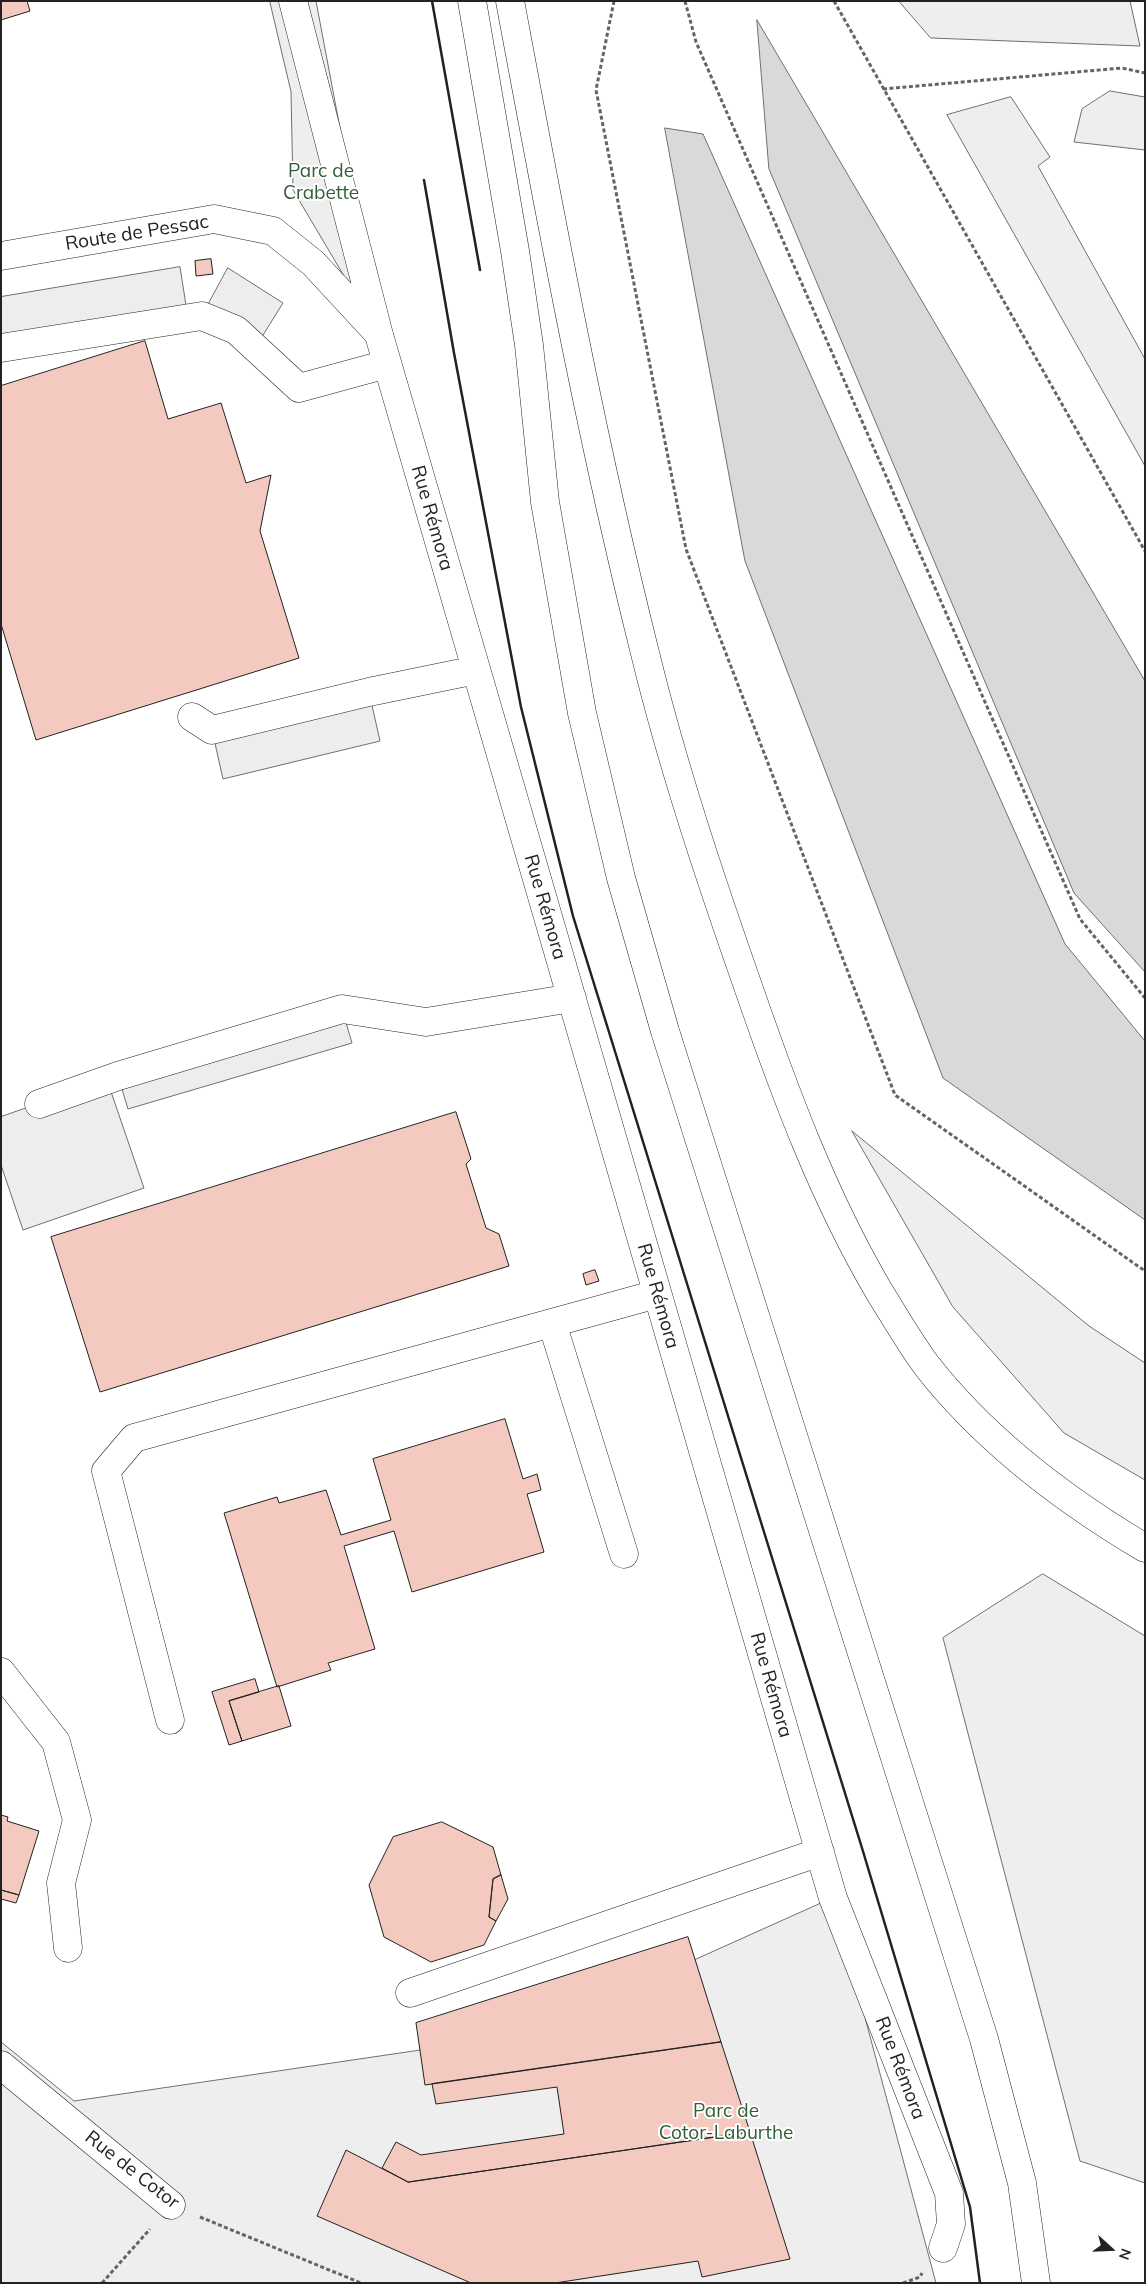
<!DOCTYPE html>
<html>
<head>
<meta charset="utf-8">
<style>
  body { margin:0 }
  #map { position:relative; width:1146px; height:2284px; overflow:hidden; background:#fff; font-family:Mulish,sans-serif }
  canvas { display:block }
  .frame { position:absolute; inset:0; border:2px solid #222; pointer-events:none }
  .north { position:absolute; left:1086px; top:2224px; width:50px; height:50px; -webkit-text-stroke:4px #fff; paint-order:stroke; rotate:110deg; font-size:14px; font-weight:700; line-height:20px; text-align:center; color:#222 }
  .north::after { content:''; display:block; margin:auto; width:18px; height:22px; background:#222; clip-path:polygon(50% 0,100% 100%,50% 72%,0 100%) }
</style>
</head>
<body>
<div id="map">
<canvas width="1146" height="2284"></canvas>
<div class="frame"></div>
<div class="north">N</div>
</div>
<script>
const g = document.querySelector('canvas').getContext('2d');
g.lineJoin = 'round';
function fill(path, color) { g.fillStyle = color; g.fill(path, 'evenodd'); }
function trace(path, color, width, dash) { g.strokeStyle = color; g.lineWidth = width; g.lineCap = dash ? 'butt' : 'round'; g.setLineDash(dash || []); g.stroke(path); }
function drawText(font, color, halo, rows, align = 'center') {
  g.font = font + ' Mulish,sans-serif'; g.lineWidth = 4; g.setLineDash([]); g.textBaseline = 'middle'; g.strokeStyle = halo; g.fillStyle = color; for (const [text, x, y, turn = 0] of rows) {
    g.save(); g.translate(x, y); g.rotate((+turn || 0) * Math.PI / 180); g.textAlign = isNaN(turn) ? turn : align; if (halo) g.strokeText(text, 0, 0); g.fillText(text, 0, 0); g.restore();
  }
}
const green = new Path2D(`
  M270,1H316L379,335L293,190L291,92Z
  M899,1H1130L1140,46L931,38Z
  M1110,91L1145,97V150L1074,142L1082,109Z
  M1011,97L1050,157L1038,166L1145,359V466L947,115Z
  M852,1131L1089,1326L1145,1363V1480L1064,1433L953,1307Z
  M1043,1574L1145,1636V2183L1080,2161L943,1638Z
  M833,1898L936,2283H1V2042L74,2101L529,2034Z`);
const parking = new Path2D(`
  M180,267L188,318L1,348V297Z
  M228,268L283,303L255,348L202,316Z
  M369,692L380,741L223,779L212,730Z
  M342,1009L352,1043L128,1109L118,1076Z
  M107,1080L144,1188L23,1230L1,1165V1117Z`);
const water = new Path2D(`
  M757,20L1145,681V972L1074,893L769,169Z
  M665,128L703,134L1065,944L1145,1041V1220L943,1078L745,561Z`);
const building = new Path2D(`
  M1,1H27L30,11L1,20Z
  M211,259L213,274L196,276L195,261Z
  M145,341L168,419L221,403L246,483L271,475L260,531L299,658L36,740L1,624V386Z
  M456,1112L471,1159L466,1164L486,1228L499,1234L509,1266L100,1392L51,1237Z
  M595,1270L599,1281L586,1285L583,1274Z
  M505,1419L523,1479L537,1474L541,1490L527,1494L544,1552L412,1592L394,1531L344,1546L375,1649L328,1663L331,1670L277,1687L224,1513L277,1497L279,1503L326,1490L341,1535L391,1520L373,1459Z
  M255,1679L259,1692L229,1701L242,1741L229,1745L212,1692Z
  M279,1686L291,1726L242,1741L229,1701Z
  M1,1815L8,1817L7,1821L39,1831L19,1895L1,1890Z
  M442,1822L493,1847L501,1875L493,1879L489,1917L496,1921L484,1945L431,1962L384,1937L369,1885L393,1837Z
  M501,1875L508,1899L496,1921L489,1917L493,1879Z
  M1,1890L19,1895L16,1903L1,1899Z
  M688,1937L721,2042L425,2085L416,2023Z
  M721,2042L750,2132L408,2182L382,2168L396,2142L421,2155L564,2134L557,2087L436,2104L432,2084Z
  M750,2132L790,2259L702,2277L698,2261L555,2283H471L317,2216L346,2150L408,2182Z`);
const path = new Path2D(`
  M614,1L596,90L686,549L895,1095L1145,1271
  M685,1L696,42L1080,919L1145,998
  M834,1L1145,551
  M883,89L1122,68L1145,73
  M200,2217L361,2283
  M102,2283L150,2229
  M903,2283L920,2277L922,2273`);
const minor = new Path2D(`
  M293,1L379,335L833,1898L949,2193L951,2224L943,2248
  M1,256L214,219L273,231L313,263L377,332
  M1,348L202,316L236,330L299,388L387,364
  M192,717L212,730L369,692L476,670
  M39,1104L118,1076L342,1009L426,1022L572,998
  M552,1323L624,1554
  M1,1672L56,1742L77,1820L61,1883L68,1948
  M170,1720L106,1471L134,1438L657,1294
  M410,1993L820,1852
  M1,2065L171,2205`);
const highway = new Path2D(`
  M472,1L515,251L529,345L545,502L582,713L621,878L665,1031L984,2039L1022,2183L1036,2283
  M510,1C551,220 591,438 645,653C673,768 711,881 750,992C786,1096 824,1198 880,1293C895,1317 910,1343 927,1366C985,1440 1064,1500 1145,1548`);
const wall = new Path2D(`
  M432,1L480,270
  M424,180L454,353L521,707L573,916L862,1848L970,2207L980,2283`);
const parkNames = [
  ["Parc de",321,171],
  ["Crabette",321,193],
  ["Parc de",726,2111],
  ["Cotor-Laburthe",726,2133]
];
const streetNames = [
  ["Route de Pessac",137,233,-9],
  ["Rue Rémora",432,518,74],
  ["Rue Rémora",545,907,74],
  ["Rue Rémora",658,1296,74],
  ["Rue Rémora",771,1685,74],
  ["Rue Rémora",900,2068,69],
  ["Rue de Cotor",132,2170,38]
];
fill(green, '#eee');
trace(green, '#6f6f6f', 1);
fill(parking, '#ededed');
trace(parking, '#6f6f6f', 1);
fill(water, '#d9d9d9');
trace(water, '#6f6f6f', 1);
fill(building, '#f3c9c0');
trace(building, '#222', 1);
trace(minor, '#222', 29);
trace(highway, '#222', 29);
trace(path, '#646464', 3, [4, 2.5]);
trace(minor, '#fff', 28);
trace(highway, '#fff', 28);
trace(wall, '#222', 2.5);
drawText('19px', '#2f5e38', '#fff', parkNames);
drawText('19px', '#222', '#fff', streetNames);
</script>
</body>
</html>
